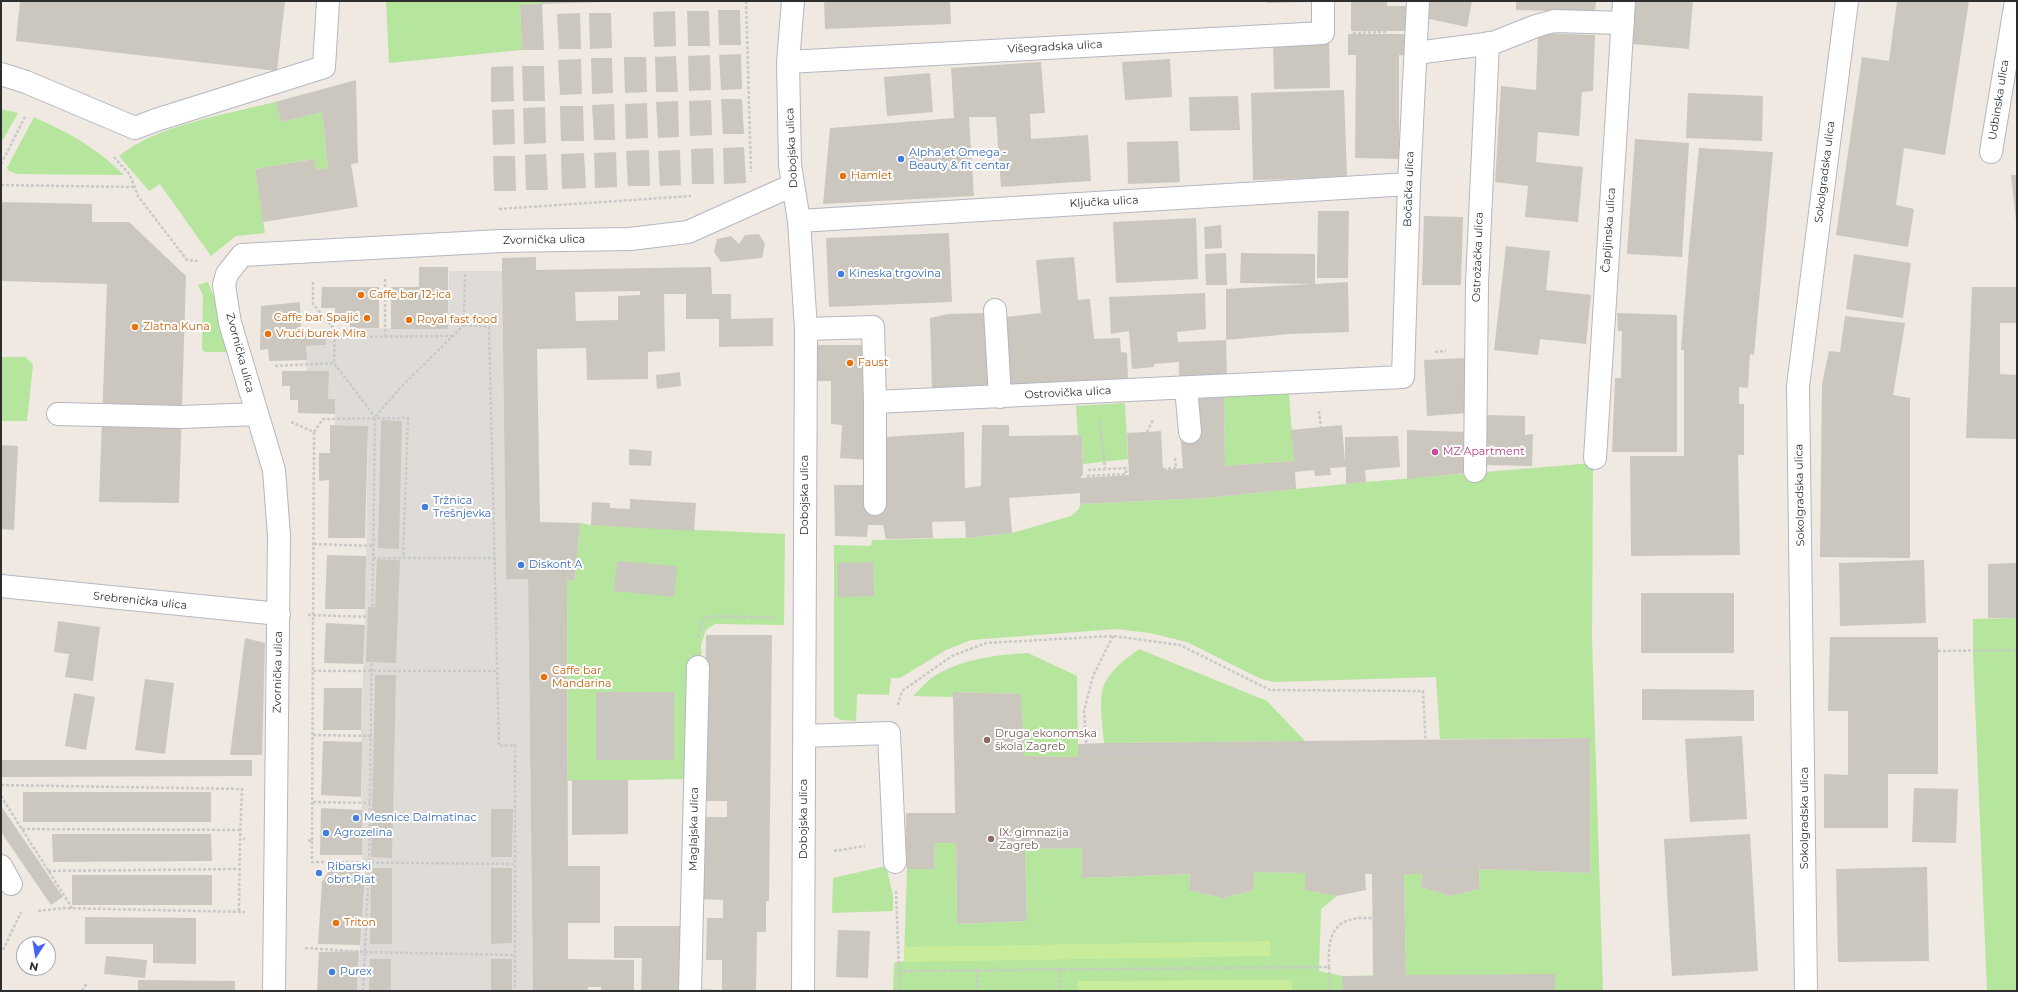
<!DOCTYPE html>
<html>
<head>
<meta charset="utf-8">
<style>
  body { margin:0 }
  #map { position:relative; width:2018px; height:992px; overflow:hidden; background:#efe9e1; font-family:Montserrat,sans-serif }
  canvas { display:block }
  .frame { position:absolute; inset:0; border:2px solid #2e2e2e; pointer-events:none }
  .north { position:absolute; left:16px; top:936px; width:40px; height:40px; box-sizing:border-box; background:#fff; border:1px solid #ababab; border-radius:50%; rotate:192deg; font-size:11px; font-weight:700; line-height:16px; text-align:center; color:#2e2e2e }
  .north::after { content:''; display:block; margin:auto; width:14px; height:18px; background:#4264fb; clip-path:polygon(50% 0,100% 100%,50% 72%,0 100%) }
</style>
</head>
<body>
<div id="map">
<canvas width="2018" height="992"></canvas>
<div class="frame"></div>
<div class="north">N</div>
</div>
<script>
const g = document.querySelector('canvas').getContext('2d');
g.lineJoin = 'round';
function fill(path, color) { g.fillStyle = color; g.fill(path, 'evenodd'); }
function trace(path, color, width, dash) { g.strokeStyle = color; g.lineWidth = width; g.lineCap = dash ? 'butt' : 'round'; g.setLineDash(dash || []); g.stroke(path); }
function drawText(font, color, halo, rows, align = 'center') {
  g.font = font + ' Montserrat,sans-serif'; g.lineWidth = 4; g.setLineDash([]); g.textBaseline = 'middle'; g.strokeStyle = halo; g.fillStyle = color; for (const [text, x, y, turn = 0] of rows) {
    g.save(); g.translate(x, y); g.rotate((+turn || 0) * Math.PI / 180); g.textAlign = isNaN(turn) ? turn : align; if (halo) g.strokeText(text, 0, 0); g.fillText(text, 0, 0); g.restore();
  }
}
const green = new Path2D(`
  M386,1H542V4L520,5L522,50L389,63Z
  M275,102L281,122L322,112L328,168L316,170L313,159L255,169L265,233L236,236L211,256L160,184L149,191L119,156C156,125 228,114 275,102Z
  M1,109L18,113L1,143Z
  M34,117C71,134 94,146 124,175L17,174L9,171L7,168Z
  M208,282L214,297L230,352H205L202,349L203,295L198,285Z
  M1,357H26L33,365L27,421H1Z
  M1289,394L1294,461L1225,466L1224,396Z
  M1125,403L1128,459L1083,464L1082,435H1078L1076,406Z
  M1593,463L1592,639L1603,991H893L894,963L904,961L907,869H934L935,843H956L957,924L1027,921L1025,849L1082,848V878L1190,874L1189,890L1223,898L1254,890V872L1305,873V890L1337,896L1321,909L1319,971L1342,976L1406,975L1404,874H1422L1421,887L1450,896L1480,889L1479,869L1589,873L1590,738L1440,739L1436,677L1275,682L1261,679L1187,642L1150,633L1116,629L971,640L946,650L900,678H891L889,695L857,694L856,721L841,720L834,716V545L871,546L872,540L966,538L1012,533L1071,516L1079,509L1080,504L1205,498L1366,482Z
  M580,523L591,525L785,534L784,625L715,624L706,630L701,645L703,770L688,779L568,781L567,580H575Z
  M2017,618V991H1987L1973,654V619Z
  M1139,649L1267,701L1305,741L1104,743C1103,728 1098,699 1104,685C1111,669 1126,659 1139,649Z
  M1028,653L1077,676L1078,757L1024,756L1020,694L953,692V697L913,696C919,690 926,682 933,677C961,659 995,655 1028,653Z
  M886,866L893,895V911L832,913L833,878Z`);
const pitch = new Path2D(`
  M1270,941L1271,956L904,962V947Z
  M1292,980V991H1078V981Z`);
const plaza = new Path2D(`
  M449,271H502L506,579H528L533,991H357L365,877L362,855L361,730L365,625L368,426L335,425V399H328L329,372L307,371L306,346L326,345L325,332L350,328L448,329Z`);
const building = new Path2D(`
  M20,1H285L277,71L16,41Z
  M542,1H603V2L542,4L544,50H522L520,5L542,4Z
  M824,1H950L951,24L825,29Z
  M1267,1H1312L1313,2L1267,3Z
  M1351,1H1387V6H1407V31H1351Z
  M1429,1H1472L1467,27L1425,18Z
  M1516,1H1596L1595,12L1516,10Z
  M1635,1H1693L1689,49L1632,44Z
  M1897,1H1969L1945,155L1904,148L1896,205L1914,209L1908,247L1836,235L1862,57L1889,61Z
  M718,10H740L741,45H719Z
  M675,11L676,46L654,47L653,12Z
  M687,11H709L710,46H688Z
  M580,13L581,49H559L557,14Z
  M589,13H611L612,48L590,49Z
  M1538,33L1595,35L1593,91L1582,92L1579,136L1538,132L1536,162L1583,167L1578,222L1525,217L1528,186L1495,182L1501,86L1536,90Z
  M1348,34H1406L1407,56L1399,55V159L1355,158L1356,55H1348Z
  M1329,38L1330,88L1274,89L1273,39Z
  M741,54L742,89L721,90L719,55Z
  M710,55L711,90L689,91L688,56Z
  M676,56L678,92H656L655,57Z
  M624,57H646L647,92L625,93Z
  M591,58H612L613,93L592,94Z
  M581,59L582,94L560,95L558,60Z
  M1170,59L1172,97L1125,100L1122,62Z
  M1041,62L1045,113L1030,114L1031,139L1088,135L1091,181L1001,187L996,117H969L974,196L823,204L830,128L954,118L951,68Z
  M513,66L514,101L491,102V67Z
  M522,66H544L545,101H523Z
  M930,73L933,112L887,116L884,77Z
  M356,80L358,163L351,164L358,207L263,222L255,169L314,159L316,170L328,168L322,112L281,122L275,102Z
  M1344,90L1347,177L1253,180L1251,93Z
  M1688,93L1763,96L1762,141L1686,138Z
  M1238,96L1240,130L1190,131L1189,97Z
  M721,99H742L744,134H723Z
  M711,100L712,135L690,136L689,101Z
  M678,101L679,137L658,138L656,102Z
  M647,103L648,138L626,139L625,104Z
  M614,104L615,140H594L592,105Z
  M560,106H583L584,141H561Z
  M545,107L546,143L524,144L523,108Z
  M514,109L515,144L493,145L492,110Z
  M1635,139L1689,143L1682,257L1627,254Z
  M1178,141L1180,182L1128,184L1127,142Z
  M744,147L746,183L724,184L723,148Z
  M713,148L714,184H692L691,149Z
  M1699,148L1773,152L1754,355L1750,354L1748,388L1739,387V404H1744V455H1738L1740,555L1631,556L1630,456H1684V350H1681L1689,248Z
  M649,150L650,186H628L626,151Z
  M680,150L681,185L660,186L658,151Z
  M616,152L617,187L595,188L594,153Z
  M584,153L586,188L562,189L561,154Z
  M546,154L548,190H526L525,155Z
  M493,156H515L516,191H494Z
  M2011,175H2017V220H2016Z
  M1,202L92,204V222H129L186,276L179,503L99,502L107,284L1,281Z
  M1318,211H1349L1348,278H1317Z
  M1424,216L1463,217L1461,285H1422Z
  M1196,218L1198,279L1116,283L1113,222Z
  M1221,225L1222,248L1205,249L1204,227Z
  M949,233L952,302L829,307L826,238Z
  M759,234L765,244L762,258L721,262L714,252L717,239L731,236L739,244L745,235Z
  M1506,246L1550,251L1546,290L1591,295L1586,344L1540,339L1538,355L1494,350Z
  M1226,253L1227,285H1206L1205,254Z
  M1241,253L1315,254V284L1348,282L1349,332L1290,334L1226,340V289L1311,284L1240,283Z
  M1854,254L1911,263L1903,318L1846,309Z
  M536,257V270L711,267L712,294H731V319L773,318V346L719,347V319H686V294H664L665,351L648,352V379L587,380L586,348L537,349L540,522L580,523L575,580H567L568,866H600V923H568V959L634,960V991H601V987H588V991H533L528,579H506L502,271V258ZM640,291V295L618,296V320L576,321L575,292Z
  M1074,257L1078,300L1090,299L1094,339L1120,338L1121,352L1127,353L1128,380L1011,390L1005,317L1041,313L1036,260Z
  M419,267H448V329H391V287H419Z
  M322,287H379V328H350V318H335V308H321Z
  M1972,287H2017V323H2000V374L2017,375V439L1966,438Z
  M1205,293L1206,329L1177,332L1178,342L1226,340L1227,376L1179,377V362L1154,364V367L1132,369L1129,331L1111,334L1109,297Z
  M300,302L301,332H325L326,345L306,346L307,360L269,361L268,349L260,350L261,306Z
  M985,313L988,389L932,391L930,318L948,314Z
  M1617,313L1677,315V452H1612L1615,378H1621L1622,331H1618Z
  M1845,316L1905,323L1893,395L1910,398V558L1820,557L1822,384L1829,351L1840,352Z
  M814,345H868L869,460L840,458L842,425L831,424V381H816Z
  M1465,358L1468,413L1427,416L1424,360Z
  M282,371H329L328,399H335V414L298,413V400H290V386H282Z
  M680,372L681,386L657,389L656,375Z
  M1224,396L1225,466L1294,461L1291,430L1342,425L1345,463V437L1398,436L1400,467L1365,470L1366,482L1346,484V467L1330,468L1331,475L1315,476L1314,470L1295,472L1296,489L1205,498L1080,504V493L1009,498L1012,533L966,538L965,521L932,522L933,538L886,539L883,525H868L867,537L835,536L834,485H870L884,437L964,432L965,488L981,486L982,425H1009V436L1082,435L1083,474L1080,478L1129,475L1127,433L1161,431L1163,470L1183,468L1180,432L1197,399Z
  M1486,415L1525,416V435L1533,434L1532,466L1485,465Z
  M381,420L402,421L399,549L378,548Z
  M330,425L368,426L365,538H328L329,480L319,481V453H330Z
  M1407,430L1467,432L1468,473L1407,479Z
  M1,445L18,446L14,530L1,529Z
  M629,449L652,451L651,466L629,465Z
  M630,499L696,503L694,531L591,525L592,502L610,503V508L630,509Z
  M327,555L366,556L365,609H325Z
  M377,559L400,560L396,663L366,662L368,607H375Z
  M1924,560L1926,623L1840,626L1839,563Z
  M617,561L677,566L674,597L614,591Z
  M873,562L874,596L838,597L837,563Z
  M2017,563V618H1988V564Z
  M1641,593H1734V653H1641Z
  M58,621L100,627L93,681L65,677L69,654L54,652Z
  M326,623L365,625L363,664L324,663Z
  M706,635H772L769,901H766V932H757L756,991H700V989L722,990V960H706L707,918H723V900L700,899L701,817H727V801H704Z
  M1830,637H1938V774H1888V828H1824V774L1848,775V711H1828Z
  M245,638L265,643L262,755H230Z
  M375,675H396L392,858L371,857Z
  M145,679L174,683L165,754L135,750Z
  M324,688H362L361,730H323Z
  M1642,689L1754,690V721L1642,720Z
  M596,692H674V760H596Z
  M953,692L1021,694L1024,756L1078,757V744L1104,743L1590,738V873L1479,869L1480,889L1450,896L1421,887L1422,874H1404L1406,975L1555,974V991H1343L1342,976H1373L1372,874H1365L1366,890L1337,896L1305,890V873L1254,872V890L1223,898L1189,890L1190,874L1082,878V848L1025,849L1027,921L957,924L956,843H935L934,869H907L906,860V813H955Z
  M74,693L95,697L86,750L65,746Z
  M1742,736L1747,819L1690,822L1685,739Z
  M323,741L362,742L361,797L321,795Z
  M1,760H252V776L1,777Z
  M572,780H628V834L572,835Z
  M1914,788L1958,789L1956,843L1912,842Z
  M23,792H211V822H23Z
  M1,806L63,897L51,905L1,832Z
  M321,808L362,810V855H320Z
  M491,809H513L512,857H491Z
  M52,834H211L212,861L53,862Z
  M1750,834L1758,971L1672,976L1664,839Z
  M331,867L355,868L365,877L360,945L318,944L322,882Z
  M1927,867L1929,961L1838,962L1836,869Z
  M371,868H392V944H370Z
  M491,868H512V943L491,944Z
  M72,875H212V905H72Z
  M85,917L196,918V964L153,963V944H85Z
  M614,926H681V991H641L642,958H614Z
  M838,930L870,931L868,978L836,977Z
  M359,951L357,991H317L319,952Z
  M106,956L147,960L145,978L104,974Z
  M370,959H391V991H369Z
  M491,959H512V991H491Z
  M138,980L235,981V991H138Z`);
const path = new Path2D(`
  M746,1L751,172
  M1353,33L1386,32
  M114,157L130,175L138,196L187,260L199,261
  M1,164L26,115
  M1,185L133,187
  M499,209L691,196
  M313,282V304L335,330L334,363
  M464,325L489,327L499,746L515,745V991
  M335,337L452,336
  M385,337V277
  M1435,352L1446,351
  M275,366L334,363L375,417
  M1319,411L1321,427
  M291,422L314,432L312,841L306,840
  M1100,422L1105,469
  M314,432L323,419L408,418L403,558
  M1147,432L1153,420
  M1163,469L1176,468L1175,458
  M1087,476L1126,474V468L1088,470
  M314,544L373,546
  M373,558H494
  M308,615L372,617
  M1113,636L1093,676L1084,711L1087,754L1582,744L1583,863L1388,866L1390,975
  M698,637L704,618L718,616L776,618
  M1938,651L2017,650
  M313,671H497
  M898,705L902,691L952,656L986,643L1113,636L1180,645L1270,690L1423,691L1426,749
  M313,735L371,736
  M1,785L242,789L240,839
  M1,796L72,908
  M313,802L370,803
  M22,829L240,830
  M924,834L930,832L955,830
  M312,841V862L513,864
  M834,851L865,846
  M48,871L239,869
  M896,891L899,971L1329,967L1330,991
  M38,911L62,908L245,912
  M239,911L240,839H245
  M305,948L365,952L514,955
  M3,950L21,912
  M1329,967C1329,959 1328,948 1331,939C1338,913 1367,918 1388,919
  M977,970L978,991
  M1059,970L1060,991
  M82,991L87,983
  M363,991L369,864L375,417L403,385L464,325L465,274
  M899,991V971`);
const minor = new Path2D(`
  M793,1L788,62L790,165L799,221L806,329L803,991
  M1416,53L1493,43L1536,26L1554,21L1623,23
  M788,62L1323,33V1
  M1,74L26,82L135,128L156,120L324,67L328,1
  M1991,152L2016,1
  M799,221L1409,184
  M995,310L1000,397
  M806,329L873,327L875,402L1403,377L1409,184L1418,1
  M1186,388L1190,432
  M875,402V504
  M58,414L182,417L257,414
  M1595,458L1624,1
  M1475,471L1477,284L1488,43
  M1,586L279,614
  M805,736L889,733L895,862
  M1,866L11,884
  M274,991L279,536L274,470L230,323L224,285L227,274L242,255L501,241L630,239L688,232L793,185
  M690,991L698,667
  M1806,991L1798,386L1847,1`);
const markers = [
  [901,159,4,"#3f7fe0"],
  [843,176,4,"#e8710a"],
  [841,274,4,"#3f7fe0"],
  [361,295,4,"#e8710a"],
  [367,318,4,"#e8710a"],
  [409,320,4,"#e8710a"],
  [135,327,4,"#e8710a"],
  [268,334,4,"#e8710a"],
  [850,363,4,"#e8710a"],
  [1435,452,4,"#d1479c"],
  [425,507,4,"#3f7fe0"],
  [521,565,4,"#3f7fe0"],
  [544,677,4,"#e8710a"],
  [987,740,4,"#8d6e63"],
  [356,818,4,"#3f7fe0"],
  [326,833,4,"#3f7fe0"],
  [991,839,4,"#8d6e63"],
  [319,873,4,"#3f7fe0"],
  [336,923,4,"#e8710a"],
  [332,972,4,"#3f7fe0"]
];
const streetNames = [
  ["Višegradska ulica",1055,47,-3],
  ["Udbinska ulica",1999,100,-81],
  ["Dobojska ulica",792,148,-93],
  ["Sokolgradska ulica",1825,172,-83],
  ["Bočačka ulica",1409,189,-88],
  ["Ključka ulica",1104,202,-3],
  ["Čapljinska ulica",1609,230,-86],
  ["Zvornička ulica",544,240,-1],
  ["Ostrožačka ulica",1478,257,-88],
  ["Zvornička ulica",240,353,75],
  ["Ostrovička ulica",1068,393,-3],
  ["Dobojska ulica",805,495,-90],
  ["Sokolgradska ulica",1800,495,-91],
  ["Srebrenička ulica",140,601,6],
  ["Zvornička ulica",278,672,-89],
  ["Sokolgradska ulica",1805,818,-90],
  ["Dobojska ulica",804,819,-90],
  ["Maglajska ulica",694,829,-89]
];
const shopNames = [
  ["Alpha et Omega -",909,153],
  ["Beauty & fit centar",909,166],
  ["Kineska trgovina",849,274],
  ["Tržnica",433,501],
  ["Trešnjevka",433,514],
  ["Diskont A",529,565],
  ["Mesnice Dalmatinac",364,818],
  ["Agrozelina",334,833],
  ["Ribarski",327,867],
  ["obrt Plat",327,880],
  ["Purex",340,972]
];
const foodNames = [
  ["Hamlet",851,176],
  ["Caffe bar 12-ica",369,295],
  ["Caffe bar Spajić",359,318,"right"],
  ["Royal fast food",417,320],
  ["Zlatna Kuna",143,327],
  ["Vrući burek Mira",276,334],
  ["Faust",858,363],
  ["Caffe bar",552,671],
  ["Mandarina",552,684],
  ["Triton",344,923]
];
const hotelNames = [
  ["MZ Apartment",1443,452]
];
const educationNames = [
  ["Druga ekonomska",995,734],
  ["škola Zagreb",995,747],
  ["IX. gimnazija",999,833],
  ["Zagreb",999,846]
];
fill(green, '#b6e59e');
fill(pitch, '#c9ec9a');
fill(plaza, '#dfdcd8');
fill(building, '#cbc7bf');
trace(minor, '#b4b7c1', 24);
trace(path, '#c9c9c9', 2.5, [3, 2]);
trace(minor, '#fff', 22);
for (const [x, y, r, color] of markers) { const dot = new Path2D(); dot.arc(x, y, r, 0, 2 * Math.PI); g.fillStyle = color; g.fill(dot); trace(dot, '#fff', 1.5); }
drawText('11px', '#2e2e2e', '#fff', streetNames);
drawText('11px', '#366cbe', '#fff', shopNames, 'left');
drawText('11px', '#c56008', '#fff', foodNames, 'left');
drawText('11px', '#b23c85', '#fff', hotelNames, 'left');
drawText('11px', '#785e54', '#fff', educationNames, 'left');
</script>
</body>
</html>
